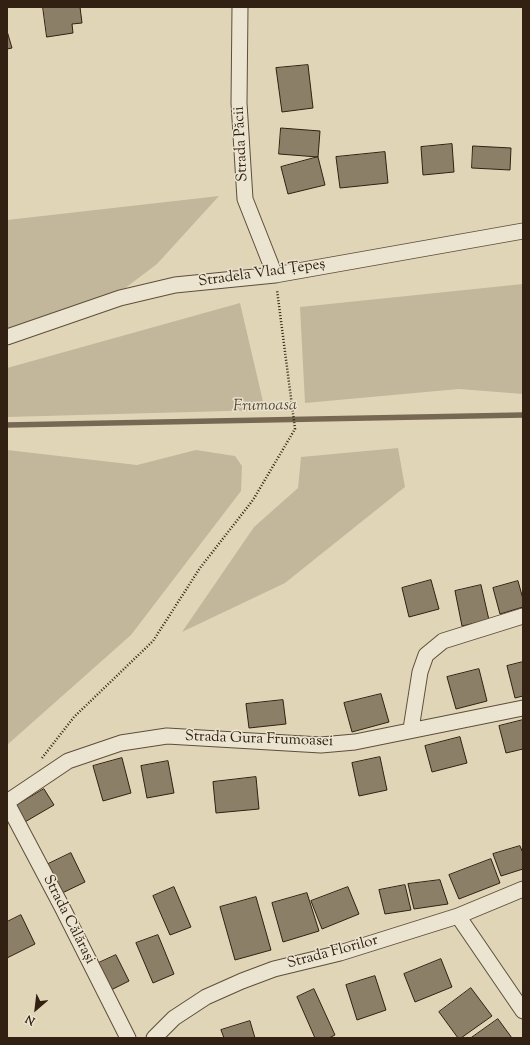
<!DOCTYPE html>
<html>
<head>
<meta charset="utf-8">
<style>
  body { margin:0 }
  #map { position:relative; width:530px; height:1045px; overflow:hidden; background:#e0d6b7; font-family:"Sorts Mill Goudy",serif }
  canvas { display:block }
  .frame { position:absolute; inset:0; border:8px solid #322012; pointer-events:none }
  .north { position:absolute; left:16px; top:989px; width:40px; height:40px; -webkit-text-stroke:3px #ebe4d0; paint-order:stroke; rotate:208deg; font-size:11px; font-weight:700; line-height:16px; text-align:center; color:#322012 }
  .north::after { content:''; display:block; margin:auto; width:14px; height:18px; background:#322012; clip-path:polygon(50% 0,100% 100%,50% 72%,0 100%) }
</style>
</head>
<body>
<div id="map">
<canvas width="530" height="1045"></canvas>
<div class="frame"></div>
<div class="north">N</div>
</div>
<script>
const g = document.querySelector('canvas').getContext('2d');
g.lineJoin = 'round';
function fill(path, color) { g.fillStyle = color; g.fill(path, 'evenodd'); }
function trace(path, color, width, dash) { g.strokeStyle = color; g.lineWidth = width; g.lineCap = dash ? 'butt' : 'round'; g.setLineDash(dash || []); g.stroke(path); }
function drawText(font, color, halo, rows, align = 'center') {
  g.font = font + ' "Sorts Mill Goudy",serif'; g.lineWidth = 3; g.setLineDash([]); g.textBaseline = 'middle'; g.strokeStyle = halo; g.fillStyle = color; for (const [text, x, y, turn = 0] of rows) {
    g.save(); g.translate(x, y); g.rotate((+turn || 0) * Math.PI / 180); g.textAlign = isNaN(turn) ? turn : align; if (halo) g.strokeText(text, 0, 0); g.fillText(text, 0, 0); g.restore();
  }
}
const green = new Path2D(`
  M219,196L157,264L120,292L7,332V220Z
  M523,284V394L459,389L305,403L300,307Z
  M240,303L265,410L7,417V368Z
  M398,448L405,487L285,583L182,632L254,527L298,488L301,457Z
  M7,450L137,465L196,450L235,456L242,466L241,491L131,635L7,745Z`);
const stream = new Path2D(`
  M7,425L523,415`);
const building = new Path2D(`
  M43,7H80L82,23L72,24L73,33L47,37Z
  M7,31L12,48L7,49Z
  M308,65L313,108L282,112L276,68Z
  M281,128L320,131L318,157L279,154Z
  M452,144L454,172L423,175L421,147Z
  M473,146L511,148L510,170L472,168Z
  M385,152L388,183L340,188L336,157Z
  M318,157L325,185L288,194L281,167Z
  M431,580L439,609L409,617L402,588Z
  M518,581L523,599V607L500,614L493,588Z
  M481,585L489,620L462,626L455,591Z
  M523,662V696L515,698L507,666Z
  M479,669L487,701L456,709L447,677Z
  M381,694L389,722L352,732L344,703Z
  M283,700L286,724L249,728L246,704Z
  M523,720V749L506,753L499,726Z
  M460,737L467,763L432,772L425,746Z
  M380,757L387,790L359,796L352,763Z
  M122,758L131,793L103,801L93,766Z
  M168,761L174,793L147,798L141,766Z
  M256,777L259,809L216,813L213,782Z
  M44,789L54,805L18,826L9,810Z
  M520,846L523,853V869L501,876L493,854Z
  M71,853L85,882L56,896L42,867Z
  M491,859L500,883L459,899L449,875Z
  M440,880L448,904L414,909L408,884Z
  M405,885L411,910L385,914L379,890Z
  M174,887L191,927L170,935L153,896Z
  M348,887L359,914L322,929L311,901Z
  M307,893L319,931L283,942L272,903Z
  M256,897L271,950L235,960L220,907Z
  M21,915L35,944L7,958V922Z
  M158,935L174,974L153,983L136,943Z
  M116,955L129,981L105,993L92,966Z
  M441,959L452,987L415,1002L404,974Z
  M375,976L386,1010L357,1020L346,985Z
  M471,988L492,1016L461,1038H458L439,1012Z
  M314,989L335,1035L329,1038H315L297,997Z
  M498,1019L512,1038H471Z
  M250,1021L255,1038H224L221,1030Z`);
const path = new Path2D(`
  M42,758L74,717L153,641L200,568L253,500L295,429L277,290`);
const minor = new Path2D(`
  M240,7L239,103L245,199L275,275
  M7,337L120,298L175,285L275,275L523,231
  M411,729L420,672L426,655L443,641L523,616
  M7,802L68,761L121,743L167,736L321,745L355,742L523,708
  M7,803L62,907L128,1038
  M458,916L523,1011
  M154,1038L174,1018L206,997L242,981L274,969L340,953L458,916L523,889`);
const streetNames = [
  ["Strada Păcii",242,144,-93],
  ["Stradela Vlad Țepeş",262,274,-8],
  ["Strada Gura Frumoasei",259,740,2],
  ["Strada Călărași",68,920,63],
  ["Strada Florilor",333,953,-15]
];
const waterNames = [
  ["Frumoasa",265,407,-1]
];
fill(green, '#c2b79b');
trace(stream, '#776853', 5.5);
fill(building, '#8c7f68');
trace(building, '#322012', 1);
trace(minor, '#5e4e3b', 17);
trace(path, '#322012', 2.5, [1, 2]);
trace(minor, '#ebe4d0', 15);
drawText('15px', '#322012', '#ebe4d0', streetNames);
drawText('italic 16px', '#5a4a38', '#ebe4d0', waterNames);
</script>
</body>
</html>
